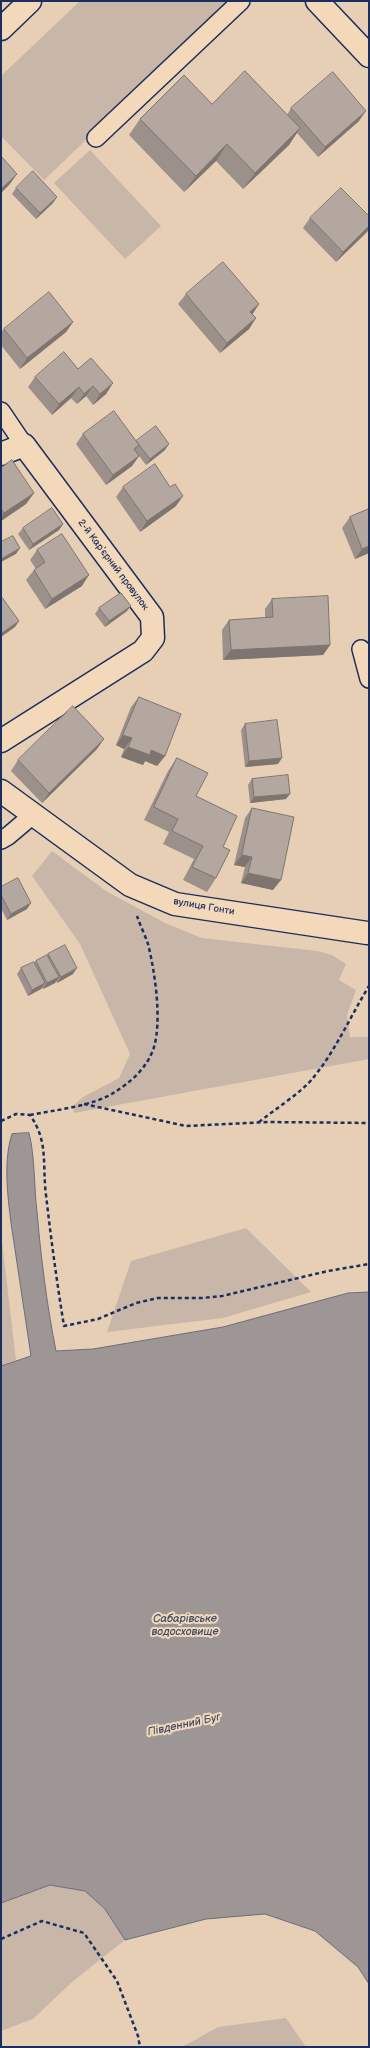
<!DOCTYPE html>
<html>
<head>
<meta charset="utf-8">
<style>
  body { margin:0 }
  #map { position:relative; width:370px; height:2048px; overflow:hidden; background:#e6cfb5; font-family:"Balsamiq Sans",sans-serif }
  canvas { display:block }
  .frame { position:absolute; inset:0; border:2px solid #1b2f5e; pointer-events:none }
</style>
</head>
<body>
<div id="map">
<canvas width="370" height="2048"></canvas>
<div class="frame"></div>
</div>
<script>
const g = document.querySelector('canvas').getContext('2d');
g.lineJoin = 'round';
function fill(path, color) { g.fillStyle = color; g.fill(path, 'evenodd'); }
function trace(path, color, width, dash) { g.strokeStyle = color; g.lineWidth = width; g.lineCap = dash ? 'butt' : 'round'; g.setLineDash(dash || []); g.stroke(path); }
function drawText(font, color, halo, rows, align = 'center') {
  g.font = font + ' "Balsamiq Sans",sans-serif'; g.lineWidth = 4; g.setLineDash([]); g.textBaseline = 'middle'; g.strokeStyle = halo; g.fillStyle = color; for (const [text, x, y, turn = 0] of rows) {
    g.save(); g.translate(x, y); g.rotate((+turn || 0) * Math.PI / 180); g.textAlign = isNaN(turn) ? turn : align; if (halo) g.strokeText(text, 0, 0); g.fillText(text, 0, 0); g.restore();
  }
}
const green = new Path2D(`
  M80,1H232L44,180L1,136V76Z
  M90,150L161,226L125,259L54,183Z
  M52,851L106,891L165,923L202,938L317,951L332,955L346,964L339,980L356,990L347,1015L350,1037H369V1059L74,1113L73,1106L83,1097L119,1078L130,1054L80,944L32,876Z
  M246,1228L311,1292L223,1318L107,1332L131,1261Z
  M1,1233L16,1360L1,1366Z
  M50,1885L85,1891L105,1909L125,1940L72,1982L33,2019L1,2031V1903Z
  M286,2018L306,2047H182L218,2027Z`);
const water = new Path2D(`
  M29,1133C35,1156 34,1187 37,1212C41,1258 47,1306 56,1351L93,1349L223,1327L348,1293L369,1292V1984L358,1967L315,1931L265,1914L206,1919L125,1940L105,1909L85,1891L50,1885L1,1903V1366L31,1356C26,1325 22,1294 17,1263C12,1227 0,1168 12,1134Z`);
const path = new Path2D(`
  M84,1104L186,1126L268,1122L369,1123
  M30,1115C55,1110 94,1106 115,1092C131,1082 148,1067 154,1047C162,1020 155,972 148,944C145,935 140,925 137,916
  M1,1121L16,1114L30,1115C49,1142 42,1165 46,1195C51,1239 57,1283 64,1326L98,1319L136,1303L158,1298H202L222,1296L328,1271L369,1264
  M259,1122C274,1110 302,1092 313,1078C336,1050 350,1017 369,986
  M1,1939L42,1921L84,1933L117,1981L138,2036L140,2047`);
const service = new Path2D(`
  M96,138L241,1
  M1,411L24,445
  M361,649L369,679
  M1,840L8,836L34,814`);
const minor = new Path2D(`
  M317,1L369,56
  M1,454L24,445L152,617L153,638L143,651L1,741
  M1,791L130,885L175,904L367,933`);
const primary = new Path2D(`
  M1,29L30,1`);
const wall = new Path2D(`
  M291,108L359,121L318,157L297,133L289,145L243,189L216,161L184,192L129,135L140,119L287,115Z
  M16,188L57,197L53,203L36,219L12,194Z
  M369,216V228L367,232L336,262L303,228L310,218Z
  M186,294L259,304L252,314L256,318L249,329L220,353L178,304Z
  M73,322L66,332L20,369L1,345V332L4,329Z
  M78,369L113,383L106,394L93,405L86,396L77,404L71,398L52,415L28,387L35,377Z
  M83,434L136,441L165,450L146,465L139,456L132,466L106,485L76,444Z
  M1,468L34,493L26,504L1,521Z
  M123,487L176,506L140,532L116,497Z
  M369,509V553L355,559L342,528L350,517Z
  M63,524L59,530L29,550L18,534L23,528Z
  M37,550L82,586L45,609L26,580L34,570L36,569L30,560Z
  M272,599L330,645L323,655L223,660L222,630L229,620L265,618V609Z
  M99,608L127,611L105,627L95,614Z
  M139,697L165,756L157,766L145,761L143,765L121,757L124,749L116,745L131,707Z
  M245,724L278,764L245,767L241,730Z
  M97,749L42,803L11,771L18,760Z
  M177,758L223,847L216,878L207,892L183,880L194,859L163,844L169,832L144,820L168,771Z
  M252,779L286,799L250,803L248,785Z
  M252,808L273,890L241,883L245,867L234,865L245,818Z
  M1,887L27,909L7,920L1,908Z
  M48,954L73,974L57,983L56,981L55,983L43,989L42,987L41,989L28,996L17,974L21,968L35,962L36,961L47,955Z`);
const shadedWall = new Path2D(`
  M366,111L359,121L318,157L325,147Z
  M300,128L289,145L243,189L255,173Z
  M227,144L216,161L184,192L196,176Z
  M17,174L10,184L1,193V189Z
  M57,197L53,203L36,219L40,213Z
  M369,226V228L367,232L336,262L343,252Z
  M259,304L252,315L250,312Z
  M256,318L249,329L220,353L227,343Z
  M73,322L66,332L20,369L27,358Z
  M113,383L106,394L93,405L100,394Z
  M93,386L86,396L77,404L84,394Z
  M79,387L71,398L52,415L59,404Z
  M169,444L165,450L146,465L150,459Z
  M139,456L132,466L106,485L113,475Z
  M34,493L26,504L1,521V517L4,513Z
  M183,496L176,506L140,532L147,521Z
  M63,524L59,530L29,550L33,544Z
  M369,546V553L355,559L362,549Z
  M20,548L16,554L1,562V559Z
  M89,575L82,586L45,609L52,599Z
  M131,606L127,611L105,627L109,621Z
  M19,621L15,627L1,637V634L2,633Z
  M330,645L323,655L223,660L231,650Z
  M123,735L132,738L124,749L116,745Z
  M104,739L97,749L42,803L49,793Z
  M128,747L151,750L165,756L157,766L145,761L143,765L121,757Z
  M282,758L278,764L245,767L249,761Z
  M290,794L286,799L250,803L254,797Z
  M242,855L252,857L245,867L234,865Z
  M248,873L281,880L273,890L241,883Z
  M31,903L27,909L7,920L11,914Z
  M77,968L73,974L57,983L61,977Z
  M59,977L55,983L43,989L47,983Z
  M45,983L41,989L28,996L32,990Z`);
const building = new Path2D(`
  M245,71L300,128L255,173L227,144L196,176L140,119L184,75L212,104Z
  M333,72L366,111L325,147L291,108Z
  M1,156L17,174L1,189Z
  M33,171L57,197L40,213L16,188Z
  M341,188L369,216V226L343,252L310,218Z
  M223,262L259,304L250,312L256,318L227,343L186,294Z
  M49,292L73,322L27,358L4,329Z
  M64,352L78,369L91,358L113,383L100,394L93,386L84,394L79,387L59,404L35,377Z
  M114,411L139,445L134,449L139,456L113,475L83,434Z
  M156,426L169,444L150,459L136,441Z
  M12,460L34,493L4,513L1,509V468Z
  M155,464L170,487L175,484L183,496L147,521L123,487Z
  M52,508L63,524L33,544L23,528Z
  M369,509V546L362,549L350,517Z
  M62,534L89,575L52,599L34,570L45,562L37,550Z
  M13,536L20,548L1,559V542Z
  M121,593L131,606L109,621L99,608Z
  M1,596L19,621L2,633L1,632Z
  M328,596L330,645L231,650L229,620L273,617L272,599Z
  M139,697L181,714L165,756L151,750L150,755L128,747L132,738L123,735Z
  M73,706L104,739L49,793L18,760Z
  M277,720L282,758L249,761L245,724Z
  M177,758L208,773L196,796L237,816L223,847L230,850L216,878L192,867L203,846L172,831L178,819L154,807Z
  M288,775L290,794L254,797L252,779Z
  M252,808L294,817L281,880L248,873L252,857L242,855Z
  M18,878L31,903L11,914L1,895V887Z
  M65,945L77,968L61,977L48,954Z
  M47,955L59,977L47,983L36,961Z
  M34,962L45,983L32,990L21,968Z`);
const streetNames = [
  ["2-й Карʼєрний провулок",113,565,53],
  ["вулиця Гонти",204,907,10]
];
const waterNames = [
  ["Сабарівське",185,1619],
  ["водосховище",185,1632],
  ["Південний Буг",184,1725,-12]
];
fill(green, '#c8b7a8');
fill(water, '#9e9695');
trace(water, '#6a6d7f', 1);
trace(service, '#1b2f5e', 20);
trace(minor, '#1b2f5e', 25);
trace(primary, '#1b2f5e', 25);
trace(path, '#1b2f5e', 2.5, [4, 3]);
trace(service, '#f3d9ba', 17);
trace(minor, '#f3d9ba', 22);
trace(primary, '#f3d9ba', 22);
fill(wall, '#9b908a');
fill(shadedWall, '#7e7570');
fill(building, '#b4a7a0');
trace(building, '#7e7570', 1);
drawText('10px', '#1b2f5e', '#f3d9ba', streetNames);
drawText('italic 11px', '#3c496c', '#f3d9ba', waterNames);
</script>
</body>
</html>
